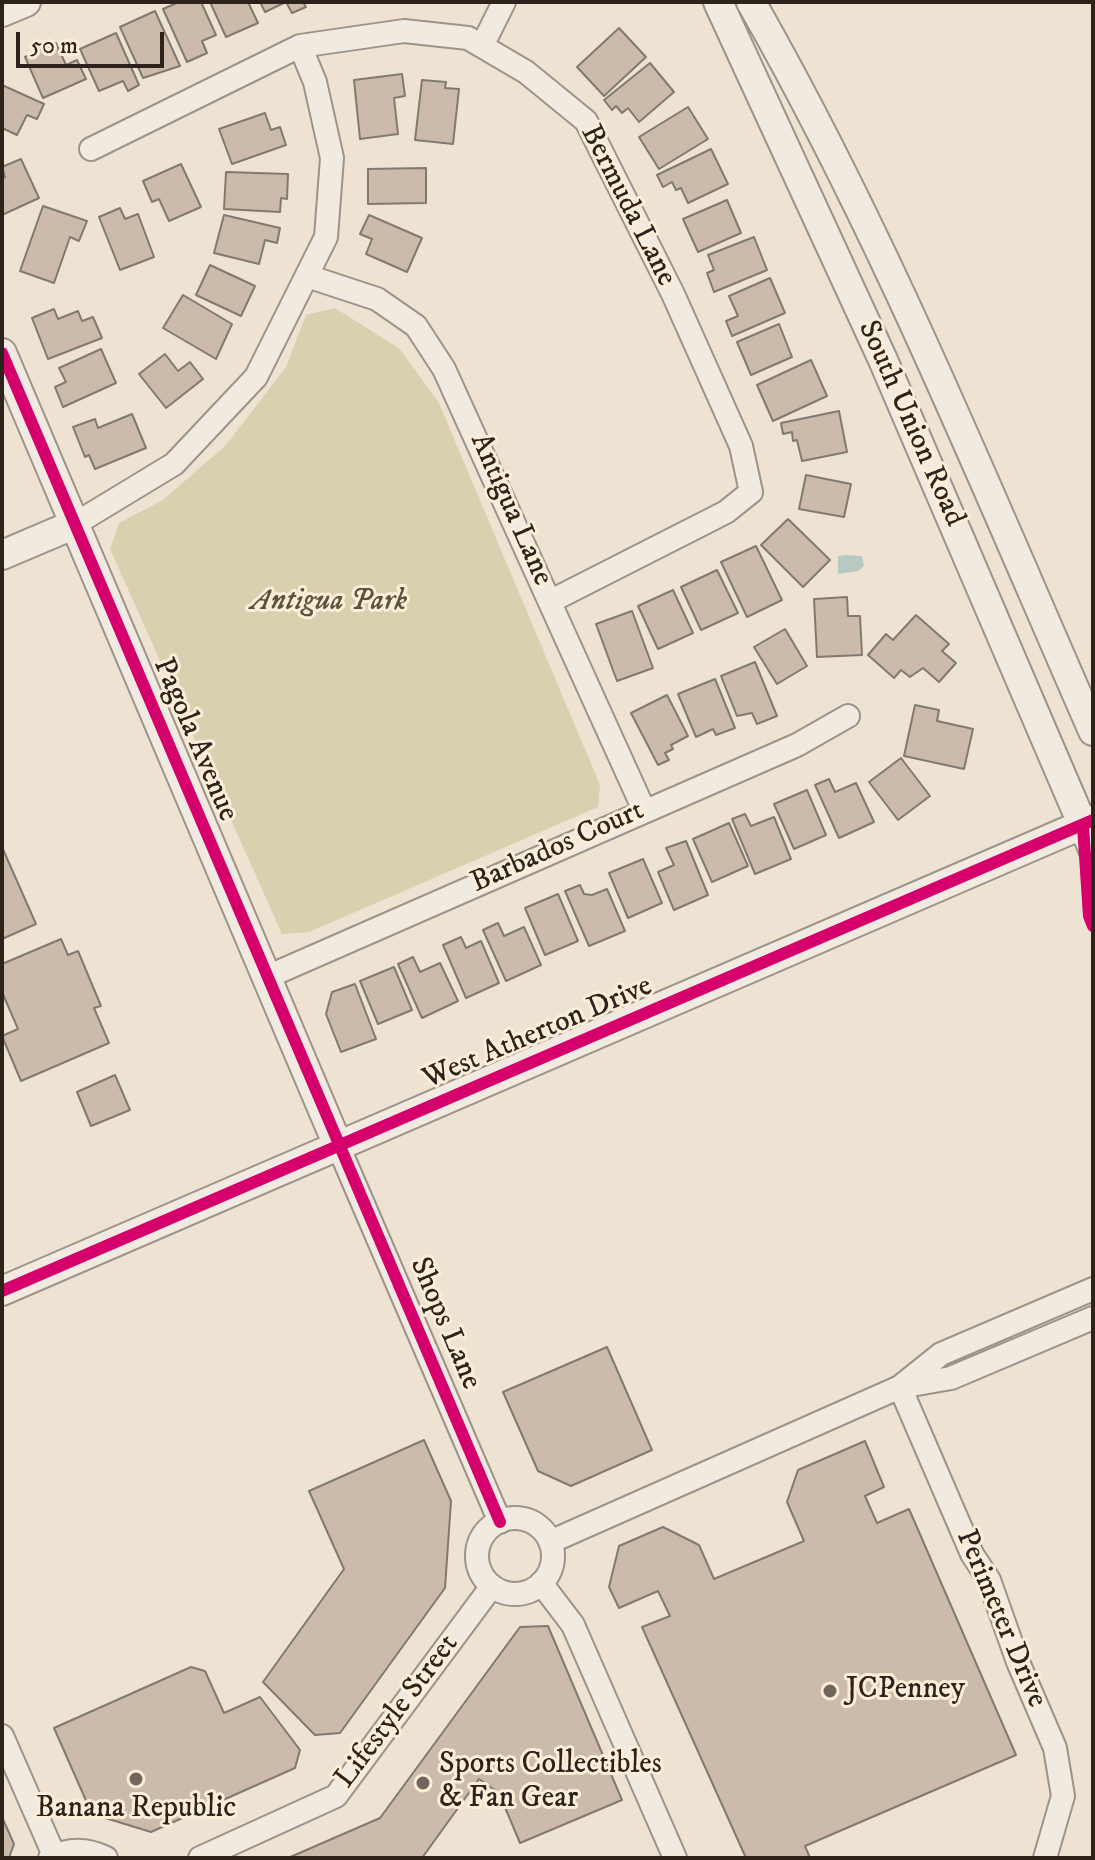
<!DOCTYPE html>
<html>
<head>
<meta charset="utf-8">
<style>
  body { margin:0 }
  #map { position:relative; width:1095px; height:1860px; overflow:hidden; background:#eee2d2; font-family:"IM FELL DW Pica",serif }
  canvas { display:block }
  .frame { position:absolute; inset:0; border:4px solid #2d231b; pointer-events:none }
  .scale { position:absolute; left:16px; top:32px; width:148px; height:36px; box-sizing:border-box; border:4px solid #2d231b; border-top:0; padding-left:10px; font-size:24px; line-height:28px; white-space:nowrap; color:#2d231b; -webkit-text-stroke:6px #fcedd9; paint-order:stroke }
</style>
</head>
<body>
<div id="map">
<canvas width="1095" height="1860"></canvas>
<div class="frame"></div>
<div class="scale">50 m</div>
</div>
<script>
const g = document.querySelector('canvas').getContext('2d');
g.lineJoin = 'round';
function fill(path, color) { g.fillStyle = color; g.fill(path, 'evenodd'); }
function trace(path, color, width, dash) { g.strokeStyle = color; g.lineWidth = width; g.lineCap = dash ? 'butt' : 'round'; g.setLineDash(dash || []); g.stroke(path); }
function drawText(font, color, halo, rows, align = 'center') {
  g.font = font + ' "IM FELL DW Pica",serif'; g.lineWidth = 6; g.setLineDash([]); g.textBaseline = 'middle'; g.strokeStyle = halo; g.fillStyle = color; for (const [text, x, y, turn = 0] of rows) {
    g.save(); g.translate(x, y); g.rotate((+turn || 0) * Math.PI / 180); g.textAlign = isNaN(turn) ? turn : align; if (halo) g.strokeText(text, 0, 0); g.fillText(text, 0, 0); g.restore();
  }
}
const green = new Path2D(`
  M335,308L400,349L439,403L600,785L598,807L309,932L282,934L110,549L119,523L163,500L226,445L286,367L306,315Z`);
const water = new Path2D(`
  M845,555L862,556L864,566L858,571L838,574V556Z`);
const building = new Path2D(`
  M179,2H201L216,35L202,41L207,53L187,62L163,9Z
  M210,2H248L258,23L226,37Z
  M260,2H303L306,7L292,13L286,2L265,12Z
  M155,11L180,66L143,78L120,27Z
  M619,28L646,57L604,96L577,67Z
  M116,33L139,85L128,91L123,81L99,91L80,49Z
  M56,43L66,65L77,60L86,79L43,98L25,57Z
  M650,63L674,92L639,122L628,108L622,113L616,106L612,110L604,100Z
  M402,74L405,96L394,98L398,134L360,139L354,80Z
  M422,80L446,82L445,88L459,89L453,144L415,140Z
  M2,85L44,104L37,119L27,115L17,135L2,128Z
  M688,107L708,139L659,169L639,137Z
  M265,113L271,130L280,127L286,145L232,164L219,129Z
  M711,149L728,184L688,203L681,188L676,190L672,182L663,187L657,175Z
  M21,159L39,198L2,215V179L5,177L2,167Z
  M181,164L201,207L169,221L159,199L152,202L143,181Z
  M426,168V203L368,204V169Z
  M226,172L288,174L287,199L281,198L280,212L224,209Z
  M727,200L741,233L698,252L683,219Z
  M43,206L87,221L79,241L70,237L54,283L20,271Z
  M120,208L125,219L138,214L154,257L120,270L99,217Z
  M224,215L280,228L277,243L265,240L259,264L214,253Z
  M369,215L422,238L407,272L366,254L372,239L360,234Z
  M754,237L767,270L714,292L707,273L714,270L708,255Z
  M210,265L255,286L241,316L196,295Z
  M770,278L785,313L732,336L726,321L738,316L729,296Z
  M183,295L232,324L216,359L163,328Z
  M54,309L58,319L78,311L82,321L93,317L102,338L48,359L32,318Z
  M779,324L792,357L751,375L737,342Z
  M101,349L116,383L63,407L55,387L66,382L59,368Z
  M165,354L178,371L190,362L203,379L166,408L139,374Z
  M811,360L827,396L773,421L757,385Z
  M839,411L847,452L802,461L797,440L793,441L792,432L783,434L781,423Z
  M132,414L146,448L95,469L89,455L85,457L73,427L95,419L98,428Z
  M806,475L851,484L844,517L799,509Z
  M788,519L830,560L803,587L761,545Z
  M756,546L782,600L747,617L721,562Z
  M717,570L738,613L701,630L681,587Z
  M673,590L693,633L658,649L638,606Z
  M847,597L848,616H860L862,655L817,657L814,599Z
  M632,611L653,668L617,681L596,624Z
  M916,615L949,644L942,651L956,663L939,682L923,668L910,677L901,670L894,678L868,655L886,634L893,640Z
  M785,629L807,666L777,684L754,647Z
  M755,662L777,716L757,724L752,713L737,716L721,676Z
  M715,679L735,728L716,735L713,729L696,737L678,694Z
  M667,695L688,736L671,745L673,749L665,753L669,760L658,765L631,713Z
  M915,705L939,710L937,721L973,729L964,769L904,756Z
  M901,758L930,796L898,820L869,782Z
  M829,779L835,792L856,783L874,822L839,838L815,785Z
  M807,790L826,835L794,849L774,804Z
  M745,814L751,826L774,817L791,859L755,874L732,819Z
  M729,823L748,866L712,882L693,839Z
  M686,841L708,895L674,910L658,872L674,865L666,848Z
  M2,847L36,924L2,939Z
  M643,859L662,903L628,918L609,873Z
  M580,885L584,894L592,895L607,889L625,931L589,946L565,891Z
  M558,894L578,941L545,955L525,908Z
  M498,923L504,936L524,927L541,965L506,981L483,930Z
  M461,937L466,948L481,941L499,983L466,998L443,945Z
  M61,939L68,955L78,951L101,1006L94,1008L109,1043L21,1081L2,1036L18,1029L2,992V964Z
  M413,957L420,972L440,963L458,1001L422,1018L398,964Z
  M394,967L412,1010L378,1024L360,981Z
  M355,984L376,1039L341,1052L326,1014L332,992Z
  M115,1075L130,1110L91,1126L77,1092Z
  M607,1347L652,1450L571,1486L538,1471L503,1392Z
  M424,1440L451,1501L445,1588L340,1733L315,1735L263,1682L344,1569L309,1491Z
  M865,1441L884,1487L865,1496L877,1523L909,1509L1016,1755L805,1846L810,1858H746L642,1627L670,1616L658,1591L619,1608L609,1587L619,1546L663,1527L699,1545L714,1579L804,1541L787,1502L798,1470Z
  M548,1626L622,1800L520,1843L499,1793L479,1779L422,1858H288L380,1818L520,1627Z
  M191,1667L205,1671L224,1713L260,1697L300,1750L295,1768L151,1832L102,1817L99,1810L88,1805L54,1728Z
  M2,1817L14,1844L9,1858H2Z`);
const minor = new Path2D(`
  M482,46L504,2
  M91,149L300,46L404,31L468,38L526,72L586,121L673,294L741,446L751,492L726,512L551,601
  M307,276L377,299L416,326L444,369L644,810
  M75,524L174,464L256,377L326,237L332,158L315,82L300,46
  M267,977L797,745L848,716
  M339,1148L500,1522
  M901,1386L941,1354L1093,1289
  M900,1387L972,1554L989,1580L1018,1662L1055,1748L1063,1796L1045,1858
  M477 1556a38 38 0 1 1 76 0a38 38 0 1 1-76 0Z
  M550,1542L900,1387L951,1378L1093,1318
  M541,1583L573,1625L675,1858
  M2,1736L54,1855
  M50,1858C69,1848 88,1849 106,1858
  M200,1858L336,1796L492,1586`);
const tertiary = new Path2D(`
  M718,2L883,360L1093,849
  M751,2C884,235 985,485 1093,731
  M2,12L26,2
  M2,353L339,1148
  M2,555L75,524
  M2,1291L1093,820`);
const cycleway = new Path2D(`
  M2,353L500,1522
  M1083,826L1089,916L1093,926
  M2,1291L1093,820`);
const markers = [
  [830,1691,8,"#71665b"],
  [136,1779,8,"#71665b"],
  [423,1783,8,"#71665b"]
];
const streetNames = [
  ["Bermuda Lane",627,206,63],
  ["South Union Road",910,424,66],
  ["Antigua Lane",510,510,66],
  ["Pagola Avenue",194,740,67],
  ["Barbados Court",558,848,-24],
  ["West Atherton Drive",538,1034,-23],
  ["Shops Lane",444,1324,67],
  ["Perimeter Drive",1000,1619,67],
  ["Lifestyle Street",398,1712,-53]
];
const parkNames = [
  ["Antigua Park",329,603]
];
const poiNames = [
  ["JCPenney",846,1691],
  ["Sports Collectibles",439,1766],
  ["& Fan Gear",439,1800],
  ["Banana Republic",136,1810,"center"]
];
fill(green, '#d8d0ae');
fill(water, '#b7c9c0');
fill(building, '#ccbaaa');
trace(building, '#817a71', 2);
trace(minor, '#9c9389', 26);
trace(tertiary, '#9c9389', 32);
trace(minor, '#f1eae1', 22);
trace(tertiary, '#f1eae1', 28);
trace(cycleway, '#d6006c', 12);
for (const [x, y, r, color] of markers) { const dot = new Path2D(); dot.arc(x, y, r, 0, 2 * Math.PI); g.fillStyle = color; g.fill(dot); trace(dot, '#fcedd9', 3); }
drawText('30px', '#2d231b', '#fcedd9', streetNames);
drawText('italic 30px', '#5b533e', '#fcedd9', parkNames);
drawText('30px', '#2d231b', '#fcedd9', poiNames, 'left');
</script>
</body>
</html>
